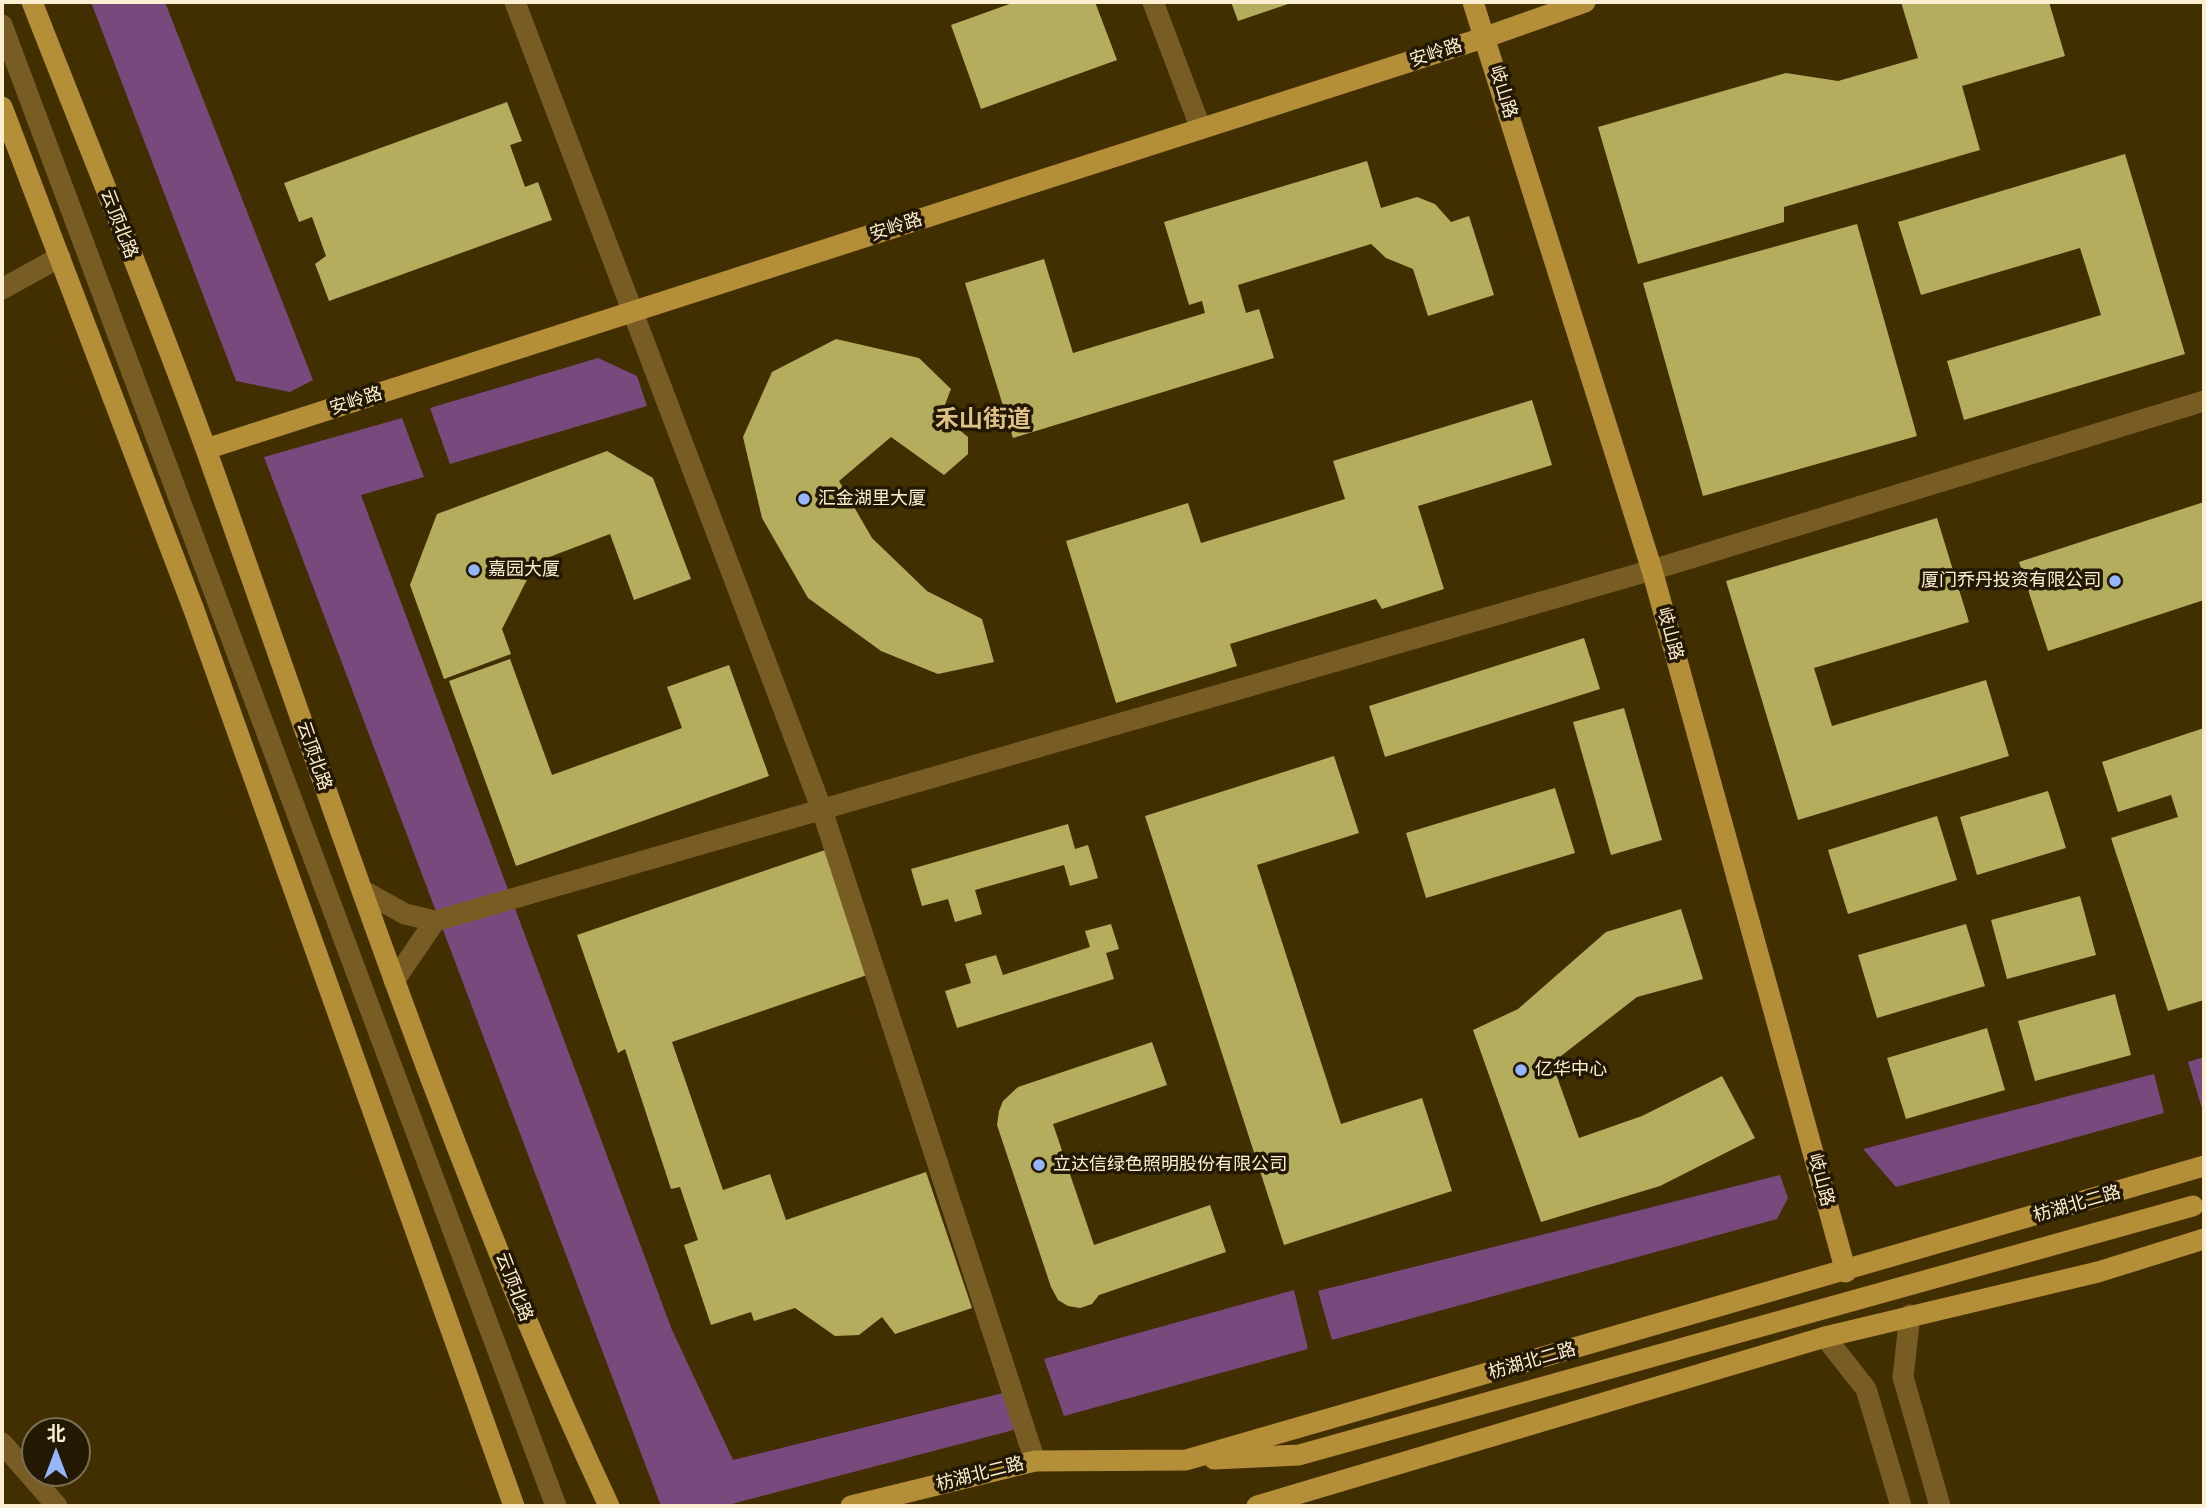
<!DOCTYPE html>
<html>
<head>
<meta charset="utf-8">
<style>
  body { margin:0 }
  #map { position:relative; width:2206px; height:1508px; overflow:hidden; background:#422f00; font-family:Mulish,"Noto Sans SC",sans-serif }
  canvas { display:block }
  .frame { position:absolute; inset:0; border:4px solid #fceed1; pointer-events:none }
  .north { position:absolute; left:21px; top:1417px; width:70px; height:70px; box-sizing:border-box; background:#231902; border:2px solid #7a6e55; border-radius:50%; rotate:0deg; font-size:19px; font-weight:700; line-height:28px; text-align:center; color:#fceed1 }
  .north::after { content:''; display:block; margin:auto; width:24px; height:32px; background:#95b6fd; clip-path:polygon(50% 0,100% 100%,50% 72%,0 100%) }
</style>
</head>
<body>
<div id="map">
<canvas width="2206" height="1508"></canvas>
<div class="frame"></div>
<div class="north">北</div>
</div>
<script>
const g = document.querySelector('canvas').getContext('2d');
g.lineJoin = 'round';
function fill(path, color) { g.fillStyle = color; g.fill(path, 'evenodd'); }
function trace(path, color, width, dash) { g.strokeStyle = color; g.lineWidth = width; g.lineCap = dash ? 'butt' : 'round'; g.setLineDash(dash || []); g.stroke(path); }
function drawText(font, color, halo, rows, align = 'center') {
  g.font = font + ' Mulish,"Noto Sans SC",sans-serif'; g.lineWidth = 7; g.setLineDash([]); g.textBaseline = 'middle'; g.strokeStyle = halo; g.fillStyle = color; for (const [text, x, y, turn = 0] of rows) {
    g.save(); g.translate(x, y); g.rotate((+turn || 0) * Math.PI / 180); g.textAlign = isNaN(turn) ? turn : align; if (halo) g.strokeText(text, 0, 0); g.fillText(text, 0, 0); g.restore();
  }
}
const green = new Path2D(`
  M91,2H165L313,380L290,392L236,381Z
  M598,358L637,376L647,406L450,464L430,408Z
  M402,418L424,477L361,495L672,1330L733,1460L1011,1391L1021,1428L724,1506H661L264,457Z
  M2204,1057V1115L2188,1062Z
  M2154,1074L2164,1113L1896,1187L1863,1149Z
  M1780,1175L1788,1198L1777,1219L1332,1340L1318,1291Z
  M1294,1290L1308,1349L1064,1416L1044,1359Z`);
const building = new Path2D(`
  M1015,2H1095L1117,60L981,109L951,25Z
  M1231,2H1294L1238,21Z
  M1901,2H2049L2065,56L1962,86L1980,150L1784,207V222L1638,264L1598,127L1786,73L1838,81L1918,58Z
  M507,102L522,141L510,145L525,187L538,182L552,220L329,301L315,264L326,256L312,217L299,222L284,183Z
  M2125,154L2185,354L1964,420L1947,361L2101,315L2080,248L1921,295L1898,222Z
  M1367,161L1381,208L1417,197L1435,204L1451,222L1469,216L1494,295L1428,316L1413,269L1386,258L1371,244L1238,285L1246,313L1259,309L1274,358L1013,438L965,283L1044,259L1073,353L1205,313L1202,301L1189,305L1164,222Z
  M1857,224L1917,436L1703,496L1643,283Z
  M836,339L919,358L951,389L941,415L968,437V454L944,475L891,437L839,481L872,538L927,591L982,619L994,662L938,674L881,651L808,598L762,518L743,437L772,372Z
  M1532,400L1552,465L1418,506L1444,589L1382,609L1376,599L1230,644L1237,666L1116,703L1066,541L1188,503L1201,543L1345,499L1333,461Z
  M607,451L653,478L691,579L634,600L610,534L536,562L502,629L511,654L444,679L410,585L437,514Z
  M2204,502V600L2048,651L2019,562Z
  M1937,518L1969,622L1814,668L1832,726L1986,680L2009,756L1798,820L1726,581Z
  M1584,638L1600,689L1385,757L1369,706Z
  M510,659L552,775L682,728L667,687L729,665L769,776L516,866L449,681Z
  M1624,708L1662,840L1611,855L1573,722Z
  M2204,728V1000L2168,1011L2111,838L2178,817L2171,795L2118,812L2102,762Z
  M1334,756L1359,833L1257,865L1341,1124L1422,1098L1452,1191L1284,1245L1145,816Z
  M1555,788L1575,853L1426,898L1406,833Z
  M2048,791L2066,848L1977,875L1960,817Z
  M1937,816L1957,880L1848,914L1828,850Z
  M1068,824L1075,849L1088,845L1098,878L1070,886L1064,865L975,890L982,914L955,922L948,899L922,906L911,869Z
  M828,849L870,974L672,1042L723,1190L770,1174L786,1220L926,1172L972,1308L895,1334L882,1317L859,1335L835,1336L795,1308L754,1321L751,1312L711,1325L684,1245L698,1240L680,1187L671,1189L625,1049L618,1053L577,935Z
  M2080,896L2096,955L2007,979L1991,920Z
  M1681,909L1703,979L1637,997L1552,1063L1579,1138L1642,1116L1722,1076L1755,1138L1660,1186L1541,1222L1473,1030L1518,1009L1606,932Z
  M1111,924L1119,949L1106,953L1114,979L957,1028L945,991L971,983L965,964L996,955L1003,975L1090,947L1085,931Z
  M1966,924L1985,986L1877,1018L1858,955Z
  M2115,994L2131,1055L2035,1081L2018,1021Z
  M1987,1028L2005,1090L1906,1119L1887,1058Z
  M1152,1042L1167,1085L1053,1124L1094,1245L1210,1205L1226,1252L1099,1295L1092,1304L1080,1308L1068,1306L1058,1300L1051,1287L997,1125L999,1111L1003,1101L1018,1087Z`);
const minor = new Path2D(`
  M515,2L822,810L1035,1461
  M1153,2L1201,129
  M2,25L556,1506
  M2,289L60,257
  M362,890L405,914L435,921L1652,570L2204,401
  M394,981L435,921
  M1910,1315L1903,1377L1940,1506
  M1825,1337L1866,1389L1901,1506
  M2,1443L57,1506`);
const major = new Path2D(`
  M32,2C91,153 153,302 208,455C334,808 450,1166 609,1506
  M1473,2L1652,570L1846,1272
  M2,107L194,610L514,1506
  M206,449L1486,37L1585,2
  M1214,1459L1299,1455L2193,1206
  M851,1506L1035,1461L1186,1460L2204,1166
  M1257,1506L1825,1337L2098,1272L2204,1239`);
const markers = [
  [804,499,7,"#95b6fd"],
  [474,570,7,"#95b6fd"],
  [2115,581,7,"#95b6fd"],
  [1521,1070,7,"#95b6fd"],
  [1039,1165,7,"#95b6fd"]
];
const streetNames = [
  ["安岭路",1436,53,-18],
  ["岐山路",1503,92,73],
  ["云顶北路",119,224,69],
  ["安岭路",896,227,-18],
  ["安岭路",356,401,-18],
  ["岐山路",1670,634,75],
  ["云顶北路",314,756,71],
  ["岐山路",1821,1180,75],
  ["枋湖北二路",2077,1204,-16],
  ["云顶北路",514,1287,69],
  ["枋湖北二路",1532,1361,-16],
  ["枋湖北二路",980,1474,-14]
];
const poiNames = [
  ["汇金湖里大厦",818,499],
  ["嘉园大厦",488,570],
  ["厦门乔丹投资有限公司",2101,581,"right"],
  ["亿华中心",1535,1070],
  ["立达信绿色照明股份有限公司",1053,1165]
];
const districtNames = [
  ["禾山街道",983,420]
];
fill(green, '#78497c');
fill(building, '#b4ad5d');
trace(minor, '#775d23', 21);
trace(major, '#b58e38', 21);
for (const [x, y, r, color] of markers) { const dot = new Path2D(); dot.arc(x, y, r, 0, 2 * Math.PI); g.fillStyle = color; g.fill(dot); trace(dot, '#231902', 2.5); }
drawText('18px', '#fceed1', '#231902', streetNames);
drawText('18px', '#fceed1', '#231902', poiNames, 'left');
drawText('bold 24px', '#dec187', '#231902', districtNames);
</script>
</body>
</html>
